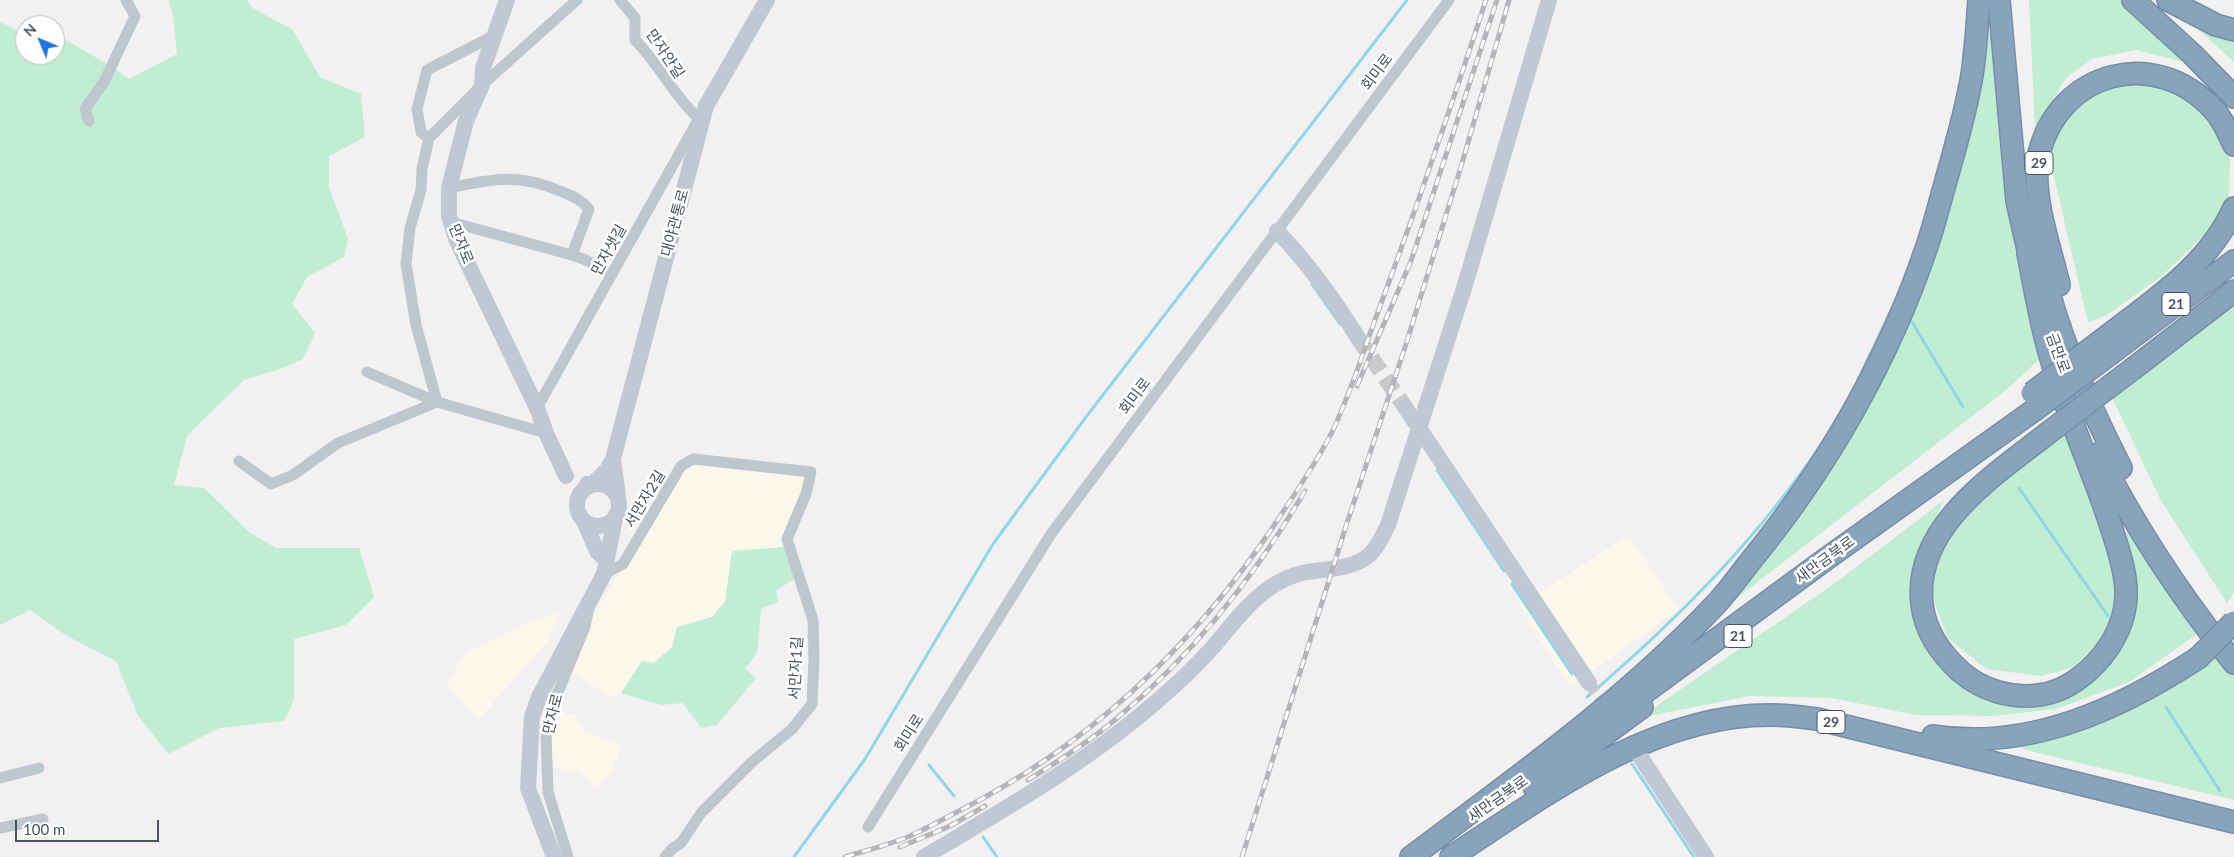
<!DOCTYPE html>
<html>
<head>
<meta charset="utf-8">
<style>
  body { margin:0 }
  #map { position:relative; width:2234px; height:857px; overflow:hidden; background:#f2f0f0; font-family:Lato,sans-serif }
  canvas { display:block }
  .north { position:absolute; left:15px; top:15px; width:50px; height:50px; box-sizing:border-box; background:#fff; border:1px solid #b6babe; border-radius:50%; rotate:315deg; font-size:14px; font-weight:700; line-height:20px; text-align:center; color:#49535d }
  .north::after { content:''; display:block; margin:auto; width:18px; height:22px; background:#2073dc; clip-path:polygon(50% 0,100% 100%,50% 72%,0 100%) }
  .scale { position:absolute; left:15px; top:820px; width:144px; height:22px; box-sizing:border-box; border:2px solid #49535d; border-top:0; padding-left:6px; font-size:15px; line-height:18px; white-space:nowrap; color:#49535d; -webkit-text-stroke:4px #fff; paint-order:stroke }
</style>
</head>
<body>
<div id="map">
<canvas width="2234" height="857"></canvas>
<div class="north">N</div>
<div class="scale">100 m</div>
</div>
<script>
const g = document.querySelector('canvas').getContext('2d');
g.lineJoin = 'round';
function fill(path, color) { g.fillStyle = color; g.fill(path, 'evenodd'); }
function trace(path, color, width, dash) { g.strokeStyle = color; g.lineWidth = width; g.lineCap = dash ? 'butt' : 'round'; g.setLineDash(dash || []); g.stroke(path); }
function drawText(font, color, halo, rows, align = 'center') {
  g.font = font + ' Lato,"Noto Sans KR",sans-serif'; g.lineWidth = 5; g.setLineDash([]); g.textBaseline = 'middle'; g.strokeStyle = halo; g.fillStyle = color; for (const [text, x, y, turn = 0] of rows) {
    g.save(); g.translate(x, y); g.rotate((+turn || 0) * Math.PI / 180); g.textAlign = isNaN(turn) ? turn : align; if (halo) g.strokeText(text, 0, 0); g.fillText(text, 0, 0); g.restore();
  }
}
const commercial = new Path2D(`
  M693,463L811,472L786,547L732,551L725,602L712,617L677,627L672,647L654,663L642,661L621,693L611,697L570,671L596,611L615,579L650,526L683,471Z
  M1629,535L1678,610L1570,687L1519,606Z
  M560,612L547,642L478,720L447,685L465,653L523,625Z
  M557,711L576,715L585,731L622,746L610,773L596,787L579,772L551,767L552,738Z`);
const green = new Path2D(`
  M168,0H247L252,8L292,29L320,77L361,94L365,137L329,156V187L348,239L344,257L307,277L292,304L315,333L303,359L283,368L244,380L187,436L174,485L204,488L249,532L276,548H359L374,597L346,625L294,639V700L284,721L219,728L168,754L137,714L116,661L67,636L30,610L0,625V22L25,34V55H55V37L62,38L111,66L129,79L177,54L173,14Z
  M2029,0H2122L2141,20L2196,65L2136,50L2092,59L2066,78L2035,129Z
  M2180,13L2234,39V62Z
  M1986,23L1993,42L2041,358L2006,390L1702,625L1906,321L1969,138Z
  M2114,82L2158,83L2196,103L2221,131L2230,160L2229,200L2209,230L2163,275L2107,315L2088,323L2051,164L2058,126L2082,99Z
  M2234,299V593L2227,603L2160,499L2110,393Z
  M2067,428L2110,542L2118,597L2108,633L2074,667L2041,676L1986,669L1947,637L1929,586L1947,532L1999,479Z
  M1944,500L1917,561L1939,662L2045,701L2132,620L2126,519L2200,632L2129,682L2056,709L1993,716L1916,715L1831,698L1750,696L1639,718L1838,581Z
  M786,547L794,579L776,591L778,602L761,609L757,653L745,669L756,678L717,725L701,728L683,703L661,705L621,693L642,661L654,663L672,647L677,627L712,617L725,602L732,551Z
  M2214,650L2234,670V800L2030,751L2007,742L2105,720L2187,674Z`);
const stream = new Path2D(`
  M1963,61L1966,35
  M1312,284L1340,324
  M1912,322L1963,407
  M1858,380L1895,302
  M1437,470L1504,571
  M2019,488L2108,616
  M1512,584L1572,674
  M1587,697C1677,620 1761,536 1826,437
  M2166,707L2220,791
  M1632,764L1694,857
  M929,765L954,796
  M983,837L997,857
  M794,857L865,759L993,544L1086,417L1407,0`);
const streetTunnel = new Path2D(`
  M1589,683L1636,751`);
const secondaryTunnel = new Path2D(`
  M1358,338L1405,407`);
const street = new Path2D(`
  M620,0L635,18V40C660,65 672,94 699,119
  M89,121L85,109L104,82L135,16L126,0
  M429,138L421,132L417,109L427,70L495,35
  M449,188C493,179 517,173 560,191C572,196 581,199 589,209L572,255
  M451,222L572,255L586,260L612,274
  M367,372L437,402L546,433
  M537,408L697,122
  M239,461L271,484L293,475L338,443L437,402L416,325L406,264L410,228L421,190L422,169L429,138L482,85L577,0
  M604,574L623,564L681,466L693,459L811,472L806,494L787,539L813,620L814,659L812,704L792,729L752,762L701,813L681,843L673,848L665,857
  M0,778L39,768
  M868,827L1051,534L1449,0
  M0,828L43,819
  M568,857L548,792L546,734L556,697L585,627L588,612`);
const secondary = new Path2D(`
  M507,0L483,68L482,85L466,121L449,188V216L456,239L537,408L546,433L566,476
  M1277,231C1309,264 1334,299 1358,338
  M1405,407L1589,683
  M613,459L706,106L767,0
  M577 505a21 21 0 1 1 42 0a21 21 0 1 1-42 0Z
  M587,484L592,485L607,470L613,459L618,497
  M584,521L597,551L605,559
  M1639,755L1706,857
  M554,857L528,788L532,717L539,697L604,574L615,518
  M924,857C1003,810 1086,763 1156,702C1176,685 1196,666 1213,647C1230,627 1247,604 1268,589C1278,582 1290,576 1302,573C1322,569 1346,570 1364,559C1376,552 1382,536 1388,525L1465,285L1549,0`);
const highway = new Path2D(`
  M1999,0L2017,201L2032,267
  M2133,0L2192,54L2234,97
  M2168,0L2216,25L2234,30
  M2028,253C2035,290 2041,327 2052,362C2069,422 2097,479 2115,539C2120,555 2126,574 2126,591C2127,618 2114,644 2096,663C2080,680 2062,692 2039,695C2011,699 1982,690 1961,672C1941,654 1925,631 1922,604C1913,526 1995,475 2048,433
  M2043,269C2058,336 2090,407 2121,468
  M2059,285C2050,246 2030,193 2039,154C2059,71 2155,46 2213,109C2223,119 2228,133 2234,145
  M2110,334C2157,298 2209,264 2234,208
  M2118,348L2234,261
  M2134,368L2234,291
  M2098,454C2136,529 2181,597 2234,663
  M1622,709L1826,559L2033,411
  M1933,736C2029,751 2120,709 2198,658
  M1534,787L1642,707
  M1411,857C1516,778 1625,701 1716,604C1729,590 1741,573 1753,558C1828,466 1889,359 1927,246C1934,226 1939,205 1945,184C1955,148 1966,112 1972,75C1976,50 1977,25 1979,0
  M1451,857C1546,795 1653,714 1771,715C1786,715 1802,717 1817,719L2234,822`);
const rail = new Path2D(`
  M1357,386L1411,261L1497,0
  M1028,780C1059,761 1089,742 1116,719C1193,655 1255,576 1305,491
  M900,847L950,826L985,806
  M845,857C867,850 889,845 910,836C925,829 940,821 955,813C1089,746 1194,646 1277,521C1296,492 1317,462 1333,430C1351,392 1364,349 1379,309C1417,207 1452,104 1486,0
  M1242,857L1347,523L1407,341L1463,160L1509,0`);
const highwayBridge = new Path2D(`
  M2032,393L2110,334
  M2033,411L2118,348
  M2048,433L2134,368
  M2198,658L2234,622`);
const shields = [
  [2039,163,28],
  [2176,304,28],
  [1738,636,28],
  [1831,722,28]
];
const shieldNames = [
  ["29",2039,163],
  ["21",2176,304],
  ["21",1738,636],
  ["29",1831,722]
];
const streetNames = [
  ["만자안길",665,54,56],
  ["회미로",1377,72,-53],
  ["대야관통로",675,223,-75],
  ["만자로",461,244,68],
  ["만자샛길",609,250,-61],
  ["금만로",2058,353,70],
  ["회미로",1135,396,-53],
  ["서만자2길",645,499,-59],
  ["새만금북로",1825,560,-36],
  ["서만자1길",796,668,-87],
  ["만자로",553,714,-76],
  ["회미로",909,733,-58],
  ["새만금북로",1498,799,-35]
];
fill(commercial, '#fcf7eb');
fill(green, '#c1eed2');
trace(stream, '#90d6e9', 3);
trace(streetTunnel, '#c8c9cb', 11, [11, 5.5]);
trace(secondaryTunnel, '#c8c9cb', 16, [16, 8]);
trace(highway, '#758ea8', 24);
trace(street, '#bfc7ce', 11);
trace(secondary, '#bfc8d3', 16);
trace(highway, '#8aa3bd', 21);
trace(rail, '#b3b5ba', 5);
trace(rail, '#fff', 3, [9]);
trace(highwayBridge, '#758ea8', 24, []);
trace(highwayBridge, '#8aa3bd', 21);
for (const [x, y, w] of shields) { const box = new Path2D(); box.roundRect(x - w / 2, y - 11.5, w, 23, 4); g.fillStyle = '#fff'; g.fill(box); trace(box, '#49535d', 1); }
drawText('bold 14px', '#49535d', null, shieldNames);
drawText('15px', '#49535d', '#fff', streetNames);
</script>
</body>
</html>
